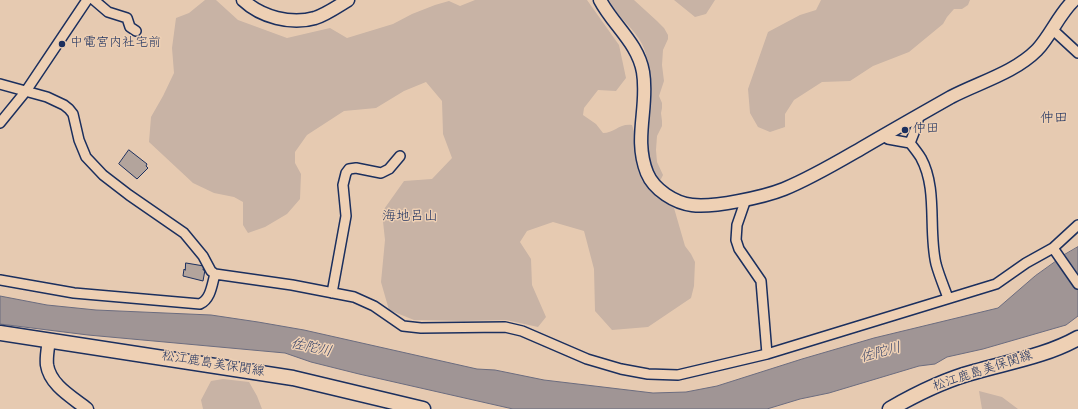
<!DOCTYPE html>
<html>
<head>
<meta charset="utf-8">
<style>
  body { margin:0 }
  canvas { display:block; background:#e6cab1 }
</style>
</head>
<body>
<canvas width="1078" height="409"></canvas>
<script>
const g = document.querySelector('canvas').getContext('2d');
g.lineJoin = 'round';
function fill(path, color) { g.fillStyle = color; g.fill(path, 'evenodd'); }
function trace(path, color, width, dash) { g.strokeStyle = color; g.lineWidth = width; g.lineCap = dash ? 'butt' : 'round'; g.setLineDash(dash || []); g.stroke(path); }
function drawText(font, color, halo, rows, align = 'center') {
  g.font = font + ' Kalam,"Klee One",sans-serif'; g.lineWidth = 3; g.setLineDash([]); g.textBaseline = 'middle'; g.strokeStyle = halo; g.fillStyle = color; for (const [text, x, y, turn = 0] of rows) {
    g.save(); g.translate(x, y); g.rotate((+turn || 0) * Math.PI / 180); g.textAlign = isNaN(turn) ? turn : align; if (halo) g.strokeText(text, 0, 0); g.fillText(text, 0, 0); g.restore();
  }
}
const green = new Path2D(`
  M205,0H216L238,20L287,38L330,28L347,38L393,24L412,14L435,5L449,1L460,6L475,0H587L619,45L626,78L616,91L598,90L584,108L583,115L596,124L603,133C614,133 620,123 632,125L637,141C634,149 634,153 636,162C640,186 654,196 674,208L685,246L691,254L695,262L694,286L691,298L648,327L612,330L595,311L594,269L584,231L553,222L527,231L520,242L531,259L532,285L546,317L538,327L506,320L463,321L414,320L389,310L381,282L385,240L382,212L404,181L432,179L452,158L443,134L442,101L426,82L404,91L376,108L344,111L307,135L295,152V163L301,174L300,199L287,214L265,227L248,233L243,225V202L234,197L214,193L193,183L149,142L151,117L163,96L174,73L172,48L176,18L189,13Z
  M609,0H634L657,21L664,28L668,35V39L663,50L662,65L664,81L659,96L662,103V108L661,113L662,121V126L657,136L656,150L657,162L663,175L660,181C647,174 645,136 645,123C646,111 651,98 651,86C650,73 648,56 642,44C634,28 617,17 609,0Z
  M674,0H715L706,14L695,17Z
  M821,0H970L968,5L962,9H954L947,17L943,24L909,52L873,66L850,81L822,82L794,100L785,114V127L770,132L758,127L750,113L748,89L768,32L800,15L816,10Z
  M223,379L249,382L257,396L262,409H203L201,400L211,381Z
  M979,391L1002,397L1018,409H982Z`);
const water = new Path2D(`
  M1078,247V281L1061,257Z
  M1058,260L1078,290V316L1066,325L983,349L947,357L935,364L919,366L829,393L800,399L767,409H513L359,374L311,362L285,353L88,335L0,324V296L47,305L96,310L211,315L258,322L304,330L477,369L495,370L544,380L653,393L686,392L717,386L802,359L874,338L998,308L1035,276Z`);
const building = new Path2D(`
  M129,150L147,164L146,166L148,168L137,179L119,164Z
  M186,263L204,266L203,270H205L203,281L183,276L184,269L185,270Z`);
const street = new Path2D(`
  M94,0L108,12L127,18L130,27L136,31
  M1052,29L1078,53
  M0,84L47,97L64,105L69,109L73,114L79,140L86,157L103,175L129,195L184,233L203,256L211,271L215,274L292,285L354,297L374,306L403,326L421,328L505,327L522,331L587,359L621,369L648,374L678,375L767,354L996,284L1026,263L1053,248L1078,225
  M0,123L26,91L87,0
  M883,136L888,139L910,143L917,125L919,115
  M910,143C914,148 918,153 921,158C938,189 928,230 936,264C939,275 944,287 948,298
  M746,199L737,225L736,240L739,249L761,281L767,354
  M1053,248L1078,284
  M0,280L74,293L200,304C211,299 212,284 215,274
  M332,293L346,216L343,185L346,173L349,169L356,168L381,173L389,169L400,156`);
const secondary = new Path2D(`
  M243,0C261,17 291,25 315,18C327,14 338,6 348,0
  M600,0C613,25 638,43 643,72C649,107 633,138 647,173C654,190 675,203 692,205C713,208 764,197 784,189C811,178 836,163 862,148C891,131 921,114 951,97C980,82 1014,73 1037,50C1051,35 1059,14 1074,0
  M49,340C48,348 46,357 47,365C50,385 72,397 87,409`);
const primary = new Path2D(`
  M0,333L293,378L423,409
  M890,409C916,394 944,380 974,372C1008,362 1046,356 1078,338`);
const markers = [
  [62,44,4,"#1b2f5e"],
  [905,130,4,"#1b2f5e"]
];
const poiNames = [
  ["中電宮内社宅前",70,44],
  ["仲田",913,130]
];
const streetNames = [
  ["松江鹿島美保関線",213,365,9],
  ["松江鹿島美保関線",983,372,-18]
];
const neighbourhoodNames = [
  ["仲田",1054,120],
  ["海地呂山",410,218]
];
const waterNames = [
  ["佐陀川",311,349,12],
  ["佐陀川",881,354,-15]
];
fill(green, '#c8b3a5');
fill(water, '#a09595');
trace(water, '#6b6c7f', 1);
fill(building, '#b3a49c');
trace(building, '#1b2f5e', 1);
trace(street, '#1b2f5e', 12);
trace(secondary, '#1b2f5e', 15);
trace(primary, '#1b2f5e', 17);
trace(street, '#eed0b4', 9);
trace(secondary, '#eed0b4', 12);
trace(primary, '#eed0b4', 14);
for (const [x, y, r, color] of markers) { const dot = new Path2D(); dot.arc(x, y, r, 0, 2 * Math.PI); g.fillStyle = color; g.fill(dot); trace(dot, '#eed0b4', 1.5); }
drawText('13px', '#1b2f5e', '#eed0b4', poiNames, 'left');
drawText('13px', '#1b2f5e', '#eed0b4', streetNames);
drawText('14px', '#1b2f5e', '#eed0b4', neighbourhoodNames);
drawText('italic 14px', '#364369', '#eed0b4', waterNames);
</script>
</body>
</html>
